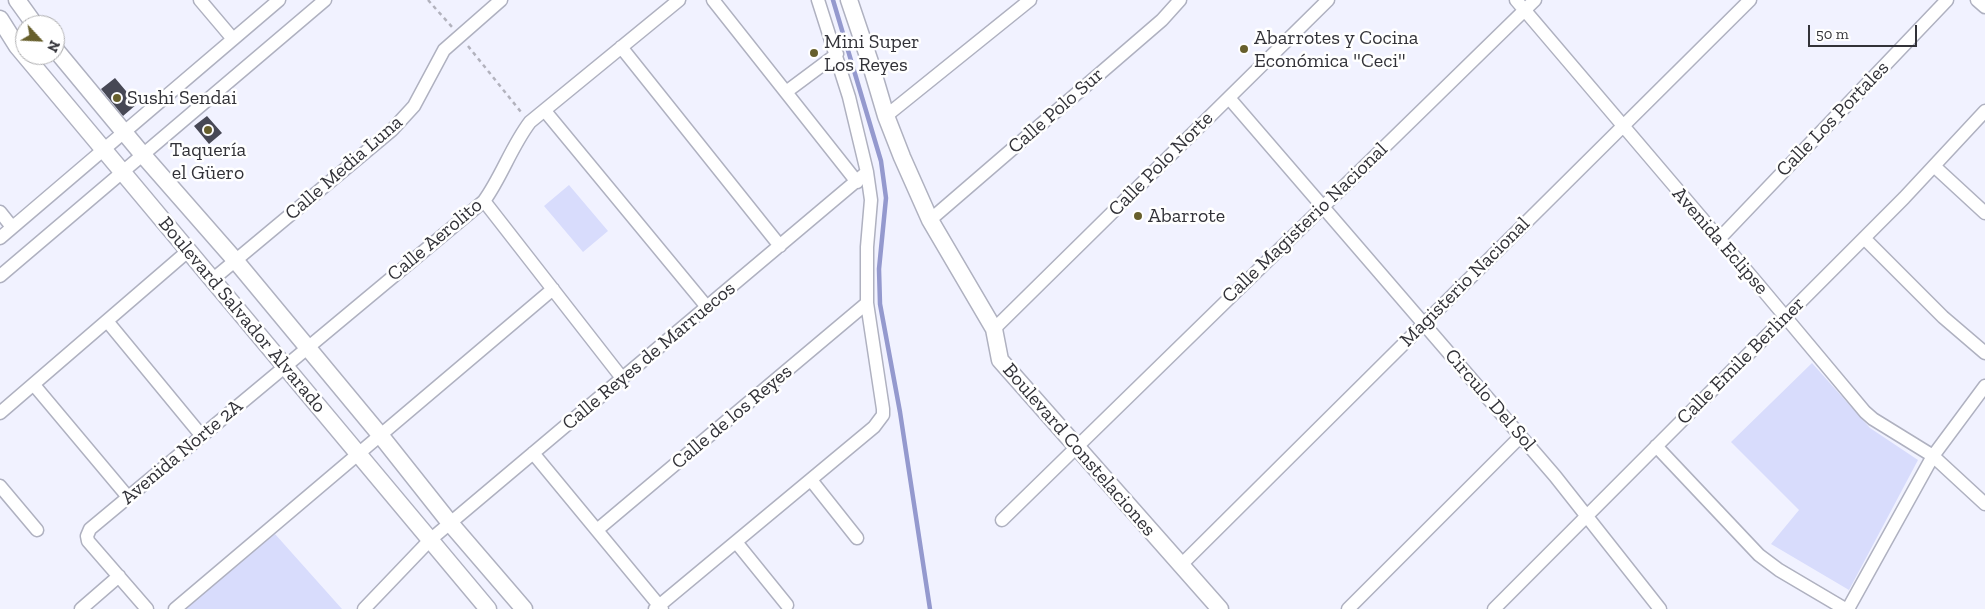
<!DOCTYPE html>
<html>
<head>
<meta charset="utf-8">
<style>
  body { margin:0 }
  #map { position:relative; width:1985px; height:609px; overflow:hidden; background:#f1f2ff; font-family:"Zilla Slab",serif }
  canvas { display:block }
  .north { position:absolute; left:15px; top:15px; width:50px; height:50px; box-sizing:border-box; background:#fff; border:1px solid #adadaf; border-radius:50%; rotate:115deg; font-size:14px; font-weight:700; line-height:20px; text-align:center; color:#323238 }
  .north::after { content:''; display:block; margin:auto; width:18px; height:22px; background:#675f2c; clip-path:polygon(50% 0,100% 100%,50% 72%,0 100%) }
  .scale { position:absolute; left:1808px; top:25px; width:109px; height:22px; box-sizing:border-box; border:2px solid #323238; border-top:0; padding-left:6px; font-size:15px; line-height:18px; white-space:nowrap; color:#323238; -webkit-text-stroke:4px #fff; paint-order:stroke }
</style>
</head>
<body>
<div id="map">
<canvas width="1985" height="609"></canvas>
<div class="north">N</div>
<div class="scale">50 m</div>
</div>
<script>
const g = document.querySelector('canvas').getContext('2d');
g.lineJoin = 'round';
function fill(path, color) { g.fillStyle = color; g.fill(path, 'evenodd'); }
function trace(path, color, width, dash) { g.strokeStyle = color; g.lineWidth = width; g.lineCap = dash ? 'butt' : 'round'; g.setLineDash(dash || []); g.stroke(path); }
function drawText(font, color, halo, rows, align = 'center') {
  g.font = font + ' "Zilla Slab",serif'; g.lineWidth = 5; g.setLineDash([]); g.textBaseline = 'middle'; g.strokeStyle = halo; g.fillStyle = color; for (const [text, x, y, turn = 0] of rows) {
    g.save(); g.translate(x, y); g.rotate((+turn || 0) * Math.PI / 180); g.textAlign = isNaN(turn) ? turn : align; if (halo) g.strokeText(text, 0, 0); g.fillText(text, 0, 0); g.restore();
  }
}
const green = new Path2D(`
  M569,185L608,231L583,252L544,206Z
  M1812,363L1870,428L1918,460L1849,590L1771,544L1799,510L1731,442Z
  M275,534L342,609H185Z`);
const stream = new Path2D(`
  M833,0L881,161L886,198L879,269L880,304L900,412L930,609`);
const building = new Path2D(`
  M115,78L137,104L123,116L101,89Z
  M207,116L222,133L209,144L194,126Z`);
const path = new Path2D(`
  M428,0L452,27
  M468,46L521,112`);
const minor = new Path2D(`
  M200,0L233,39
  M713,0L857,182
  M1516,0L1757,283L1865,412L1873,419L1933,456L1985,504
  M1977,0L1985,7
  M621,47L780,246
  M786,92L837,54
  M1229,98L1555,476L1660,609
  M545,111L707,307
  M886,116L1030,0
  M1934,166L1985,213
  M484,201L622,378
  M0,212L12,227
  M930,220L1162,20L1180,0
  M0,238L279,0
  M1864,238L1943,317L1985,353
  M1719,239L1947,0
  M0,276L325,0
  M212,280L392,130L414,106L444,50L501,0
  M107,321L201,435
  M994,329L1328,0
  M34,385L128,497
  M0,413L188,251
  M1656,446L1759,555L1779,570L1845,609
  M533,453L662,609
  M811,480L857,538
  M0,486L37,530
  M1002,520L1535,0
  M597,530L867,303
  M736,542L787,605
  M1181,565L1750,0
  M81,609L119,576
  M147,609L88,541L87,536L90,529L484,201C502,176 511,147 530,122L679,0
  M175,609L553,289
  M364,609L430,540L867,172
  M655,609L874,427L883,415V409L867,303V247L871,200L867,172L849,97L818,0
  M1348,609L1521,436
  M1494,609L1904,198L1985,111
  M1848,609L1933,456L1985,386`);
const tertiary = new Path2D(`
  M17,0L35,25
  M849,0L870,62L886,116L902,157L930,220L994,329L1000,360L1220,609
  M0,19L17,46L488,609
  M55,49L143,155L235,260L381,436L450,523L524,609`);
const markers = [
  [1244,49,5,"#675f2c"],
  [814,53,5,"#675f2c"],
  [117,98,5,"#675f2c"],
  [208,130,5,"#675f2c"],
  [1138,216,5,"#675f2c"]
];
const poiNames = [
  ["Abarrotes y Cocina",1254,38],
  ["Económica ''Ceci''",1254,61],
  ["Mini Super",824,42],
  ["Los Reyes",824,65],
  ["Sushi Sendai",127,98],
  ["Taquería",208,150,"center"],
  ["el Güero",208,173,"center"],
  ["Abarrote",1148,216]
];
const streetNames = [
  ["Calle Polo Sur",1056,111,-41],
  ["Calle Los Portales",1833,119,-46],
  ["Calle Polo Norte",1161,164,-45],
  ["Calle Media Luna",344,168,-41],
  ["Calle Magisterio Nacional",1305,223,-44],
  ["Calle Aerolito",435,240,-40],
  ["Avenida Eclipse",1720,241,49],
  ["Magisterio Nacional",1465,282,-45],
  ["Boulevard Salvador Alvarado",242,315,50],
  ["Calle Reyes de Marruecos",649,356,-40],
  ["Calle Emile Berliner",1741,361,-45],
  ["Circulo Del Sol",1490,400,49],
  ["Calle de los Reyes",732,417,-40],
  ["Boulevard Constelaciones",1079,450,49],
  ["Avenida Norte 2A",182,452,-40]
];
fill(green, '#d8dcfc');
trace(stream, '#9499ce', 4.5);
fill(building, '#474855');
trace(minor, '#afb1c0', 15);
trace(tertiary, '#afb1c0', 19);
trace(path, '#b2b2bd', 2.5, [4, 4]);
trace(minor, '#fff', 12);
trace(tertiary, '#fff', 16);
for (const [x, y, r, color] of markers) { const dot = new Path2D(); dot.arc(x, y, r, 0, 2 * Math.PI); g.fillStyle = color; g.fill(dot); trace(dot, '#fff', 2); }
drawText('20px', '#323238', '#fff', poiNames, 'left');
drawText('20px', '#323238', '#fff', streetNames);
</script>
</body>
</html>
